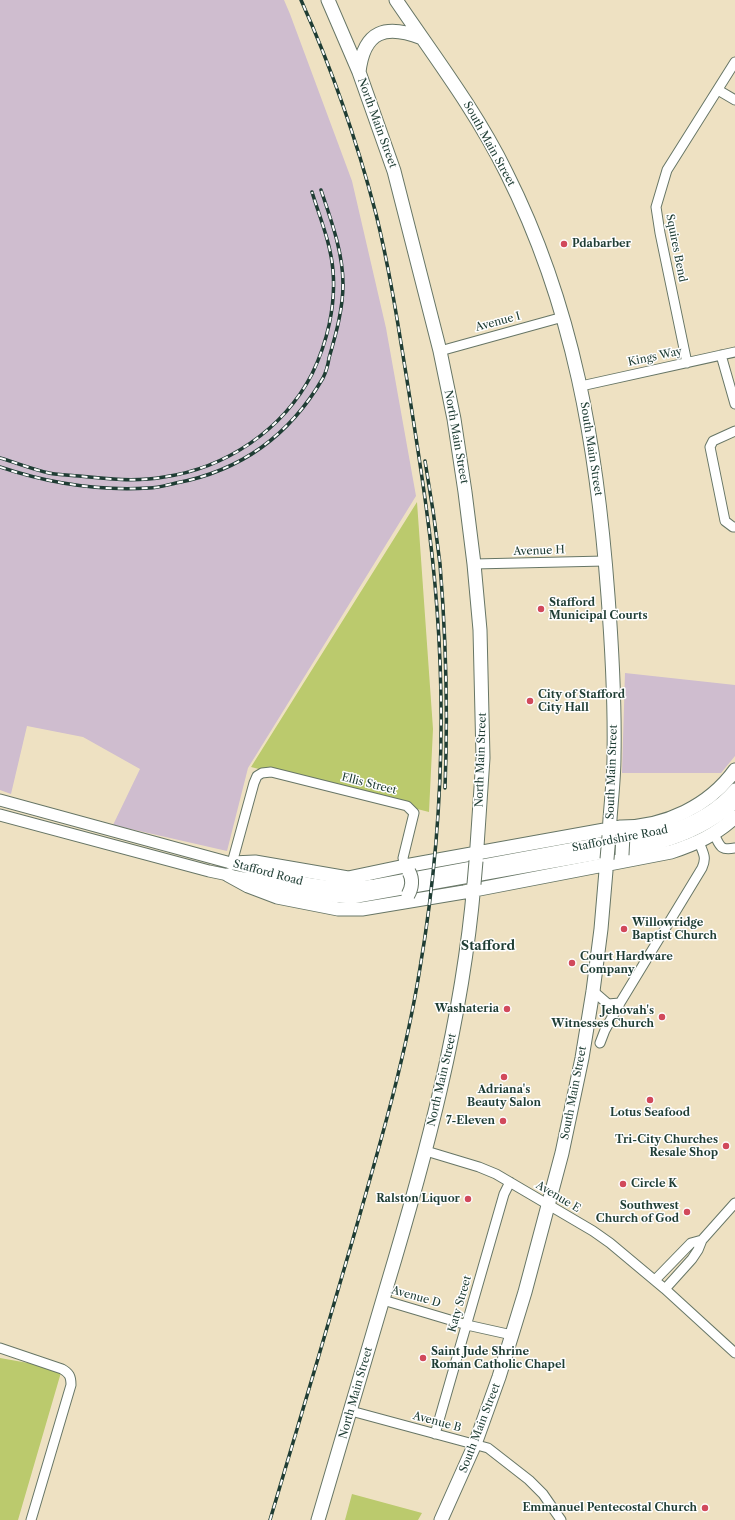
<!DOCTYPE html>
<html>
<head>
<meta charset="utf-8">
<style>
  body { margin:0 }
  canvas { display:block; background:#eee1c2 }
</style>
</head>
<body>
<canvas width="735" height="1520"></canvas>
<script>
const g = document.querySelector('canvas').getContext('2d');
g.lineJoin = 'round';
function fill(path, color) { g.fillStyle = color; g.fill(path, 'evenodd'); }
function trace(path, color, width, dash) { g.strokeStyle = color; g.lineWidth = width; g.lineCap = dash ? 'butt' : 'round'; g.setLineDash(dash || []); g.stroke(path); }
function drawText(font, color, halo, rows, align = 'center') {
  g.font = font + ' "Libre Caslon Text",serif'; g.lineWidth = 3; g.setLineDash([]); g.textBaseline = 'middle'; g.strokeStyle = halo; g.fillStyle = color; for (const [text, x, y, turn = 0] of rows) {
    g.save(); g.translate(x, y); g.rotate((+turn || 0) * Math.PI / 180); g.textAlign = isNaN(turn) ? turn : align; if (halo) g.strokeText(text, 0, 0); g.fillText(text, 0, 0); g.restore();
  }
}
const industrial = new Path2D(`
  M0,0H284L290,14L352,181L386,328L416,496L248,768L227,851L113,825L140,769L83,737L27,726L11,794L0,790Z
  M625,673L735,685V756L721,773H622Z`);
const green = new Path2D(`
  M417,502L433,729L429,812L251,767Z
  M0,1358L62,1369L18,1520H0Z
  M352,1494L422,1513L418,1520H345Z`);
const minor = new Path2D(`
  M718,90L735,100
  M440,351L563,317
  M721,355L735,404
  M687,363L660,233L656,207L667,170L735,62
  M581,386L735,352
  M735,431L713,441L710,447L725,521L733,527H735
  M474,564L605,561
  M714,834C720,846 720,851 735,848
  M232,863L254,783L257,776L262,773L271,772L407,806L414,813L403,858L405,866
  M593,991L608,1004L620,1003
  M600,1043L605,1030L620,1003L702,868C707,857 703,853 699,842
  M426,1151L479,1167L496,1174L593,1231L610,1243L665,1289L735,1353
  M655,1280L691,1243L702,1240
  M665,1289L692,1259L698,1250L702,1240L735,1203
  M383,1300L467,1325L512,1335
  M0,1348L62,1369C69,1373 71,1376 71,1385L31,1520
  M351,1411L488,1448L529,1480L543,1494L561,1520
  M435,1434L504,1194L510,1182`);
const major = new Path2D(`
  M0,800L293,880C321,887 346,889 375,885L666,831C693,823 717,810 735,789
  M0,815L209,871L267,883L316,895L352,898L660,843C688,835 713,823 735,803`);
const highway = new Path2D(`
  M328,0L359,72L394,171L440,351L454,419L465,492L474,564L480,630L483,758L476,861
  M396,0C434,56 476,111 506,172C574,307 597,447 608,596C612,649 615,703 614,756C614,783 610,809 609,836
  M359,72C364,30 386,24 422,38
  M232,863L255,862L348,878L405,866L621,827C665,827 709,806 735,770
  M228,875L248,886L277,897L338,909H362L464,892L671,852C695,844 716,835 735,817
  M318,1520C340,1443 363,1366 386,1289C426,1156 462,1023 474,884
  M441,1520L475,1444L499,1377L525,1292L562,1153L582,1058L593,991L601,929L607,859`);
const rail = new Path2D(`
  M0,458C17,463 32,469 49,473C59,475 69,475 79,476C107,479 136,482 164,477C226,468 283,430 312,374C327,343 336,306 333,271C331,244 320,218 312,192
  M425,461C431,495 436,529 440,564C446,638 448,713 445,788
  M0,467C47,483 99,491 149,488C158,488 167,485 176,483C240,471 290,435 323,378C326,372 328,365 329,358C336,334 343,309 343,284C343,252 331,220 321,190
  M270,1520C298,1427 325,1335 352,1242C378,1151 405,1061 420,968C440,850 446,728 437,609C432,539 421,469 410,399C400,337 391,275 376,214C357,141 332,69 301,0`);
const highwayBridge = new Path2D(`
  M622,855L623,835
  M607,859L609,836
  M474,884L476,861
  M408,895C412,888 413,879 409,872`);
const markers = [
  [564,244,4,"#d1495b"],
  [541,609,4,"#d1495b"],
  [530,701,4,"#d1495b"],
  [624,929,4,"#d1495b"],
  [572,963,4,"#d1495b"],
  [507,1009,4,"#d1495b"],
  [662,1017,4,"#d1495b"],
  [504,1077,4,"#d1495b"],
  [650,1100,4,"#d1495b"],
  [503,1121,4,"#d1495b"],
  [726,1146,4,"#d1495b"],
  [623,1184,4,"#d1495b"],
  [468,1199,4,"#d1495b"],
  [687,1212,4,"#d1495b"],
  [423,1358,4,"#d1495b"],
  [705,1508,4,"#d1495b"]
];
const streetNames = [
  ["North Main Street",377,123,70],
  ["South Main Street",489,144,61],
  ["Squires Bend",676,248,79],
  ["Avenue I",498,322,-15],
  ["Kings Way",655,357,-12],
  ["North Main Street",456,437,80],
  ["South Main Street",591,449,81],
  ["Avenue H",539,551,-2],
  ["North Main Street",481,760,-88],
  ["South Main Street",612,772,-88],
  ["Ellis Street",369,784,14],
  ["Staffordshire Road",620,839,-11],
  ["Stafford Road",268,873,15],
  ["North Main Street",442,1080,-77],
  ["South Main Street",574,1093,-79],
  ["Avenue E",558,1197,31],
  ["Avenue D",416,1297,16],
  ["Katy Street",460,1304,-74],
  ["North Main Street",356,1393,-74],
  ["Avenue B",437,1422,15],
  ["South Main Street",480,1428,-69]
];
const poiNames = [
  ["Pdabarber",572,244],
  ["Stafford",549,603],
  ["Municipal Courts",549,616],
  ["City of Stafford",538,695],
  ["City Hall",538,708],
  ["Willowridge",632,923],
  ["Baptist Church",632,936],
  ["Court Hardware",580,957],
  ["Company",580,970],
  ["Washateria",499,1009,"right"],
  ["Jehovah's",654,1011,"right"],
  ["Witnesses Church",654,1024,"right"],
  ["Adriana's",504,1090,"center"],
  ["Beauty Salon",504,1103,"center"],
  ["Lotus Seafood",650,1113,"center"],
  ["7-Eleven",495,1121,"right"],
  ["Tri-City Churches",718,1140,"right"],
  ["Resale Shop",718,1153,"right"],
  ["Circle K",631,1184],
  ["Ralston Liquor",460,1199,"right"],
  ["Southwest",679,1206,"right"],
  ["Church of God",679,1219,"right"],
  ["Saint Jude Shrine",431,1352],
  ["Roman Catholic Chapel",431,1365],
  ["Emmanuel Pentecostal Church",697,1508,"right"]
];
const quarterNames = [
  ["Stafford",488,946]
];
fill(industrial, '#cfbdcf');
fill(green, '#bbca6d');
trace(minor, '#677666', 11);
trace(major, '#677666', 13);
trace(highway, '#677666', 15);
trace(minor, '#fff', 9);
trace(major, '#fff', 11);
trace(highway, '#fff', 13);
trace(rail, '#1f3d34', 3.5);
trace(rail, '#fff', 2, [6]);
trace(highwayBridge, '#677666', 15, []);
trace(highwayBridge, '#fff', 13);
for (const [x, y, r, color] of markers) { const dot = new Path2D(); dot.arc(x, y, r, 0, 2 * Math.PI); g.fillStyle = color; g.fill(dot); trace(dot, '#fff', 1.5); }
drawText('11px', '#1f3d34', '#fff', streetNames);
drawText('bold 11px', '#1f3d34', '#fff', poiNames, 'left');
drawText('bold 13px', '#1f3d34', '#fff', quarterNames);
</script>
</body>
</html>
